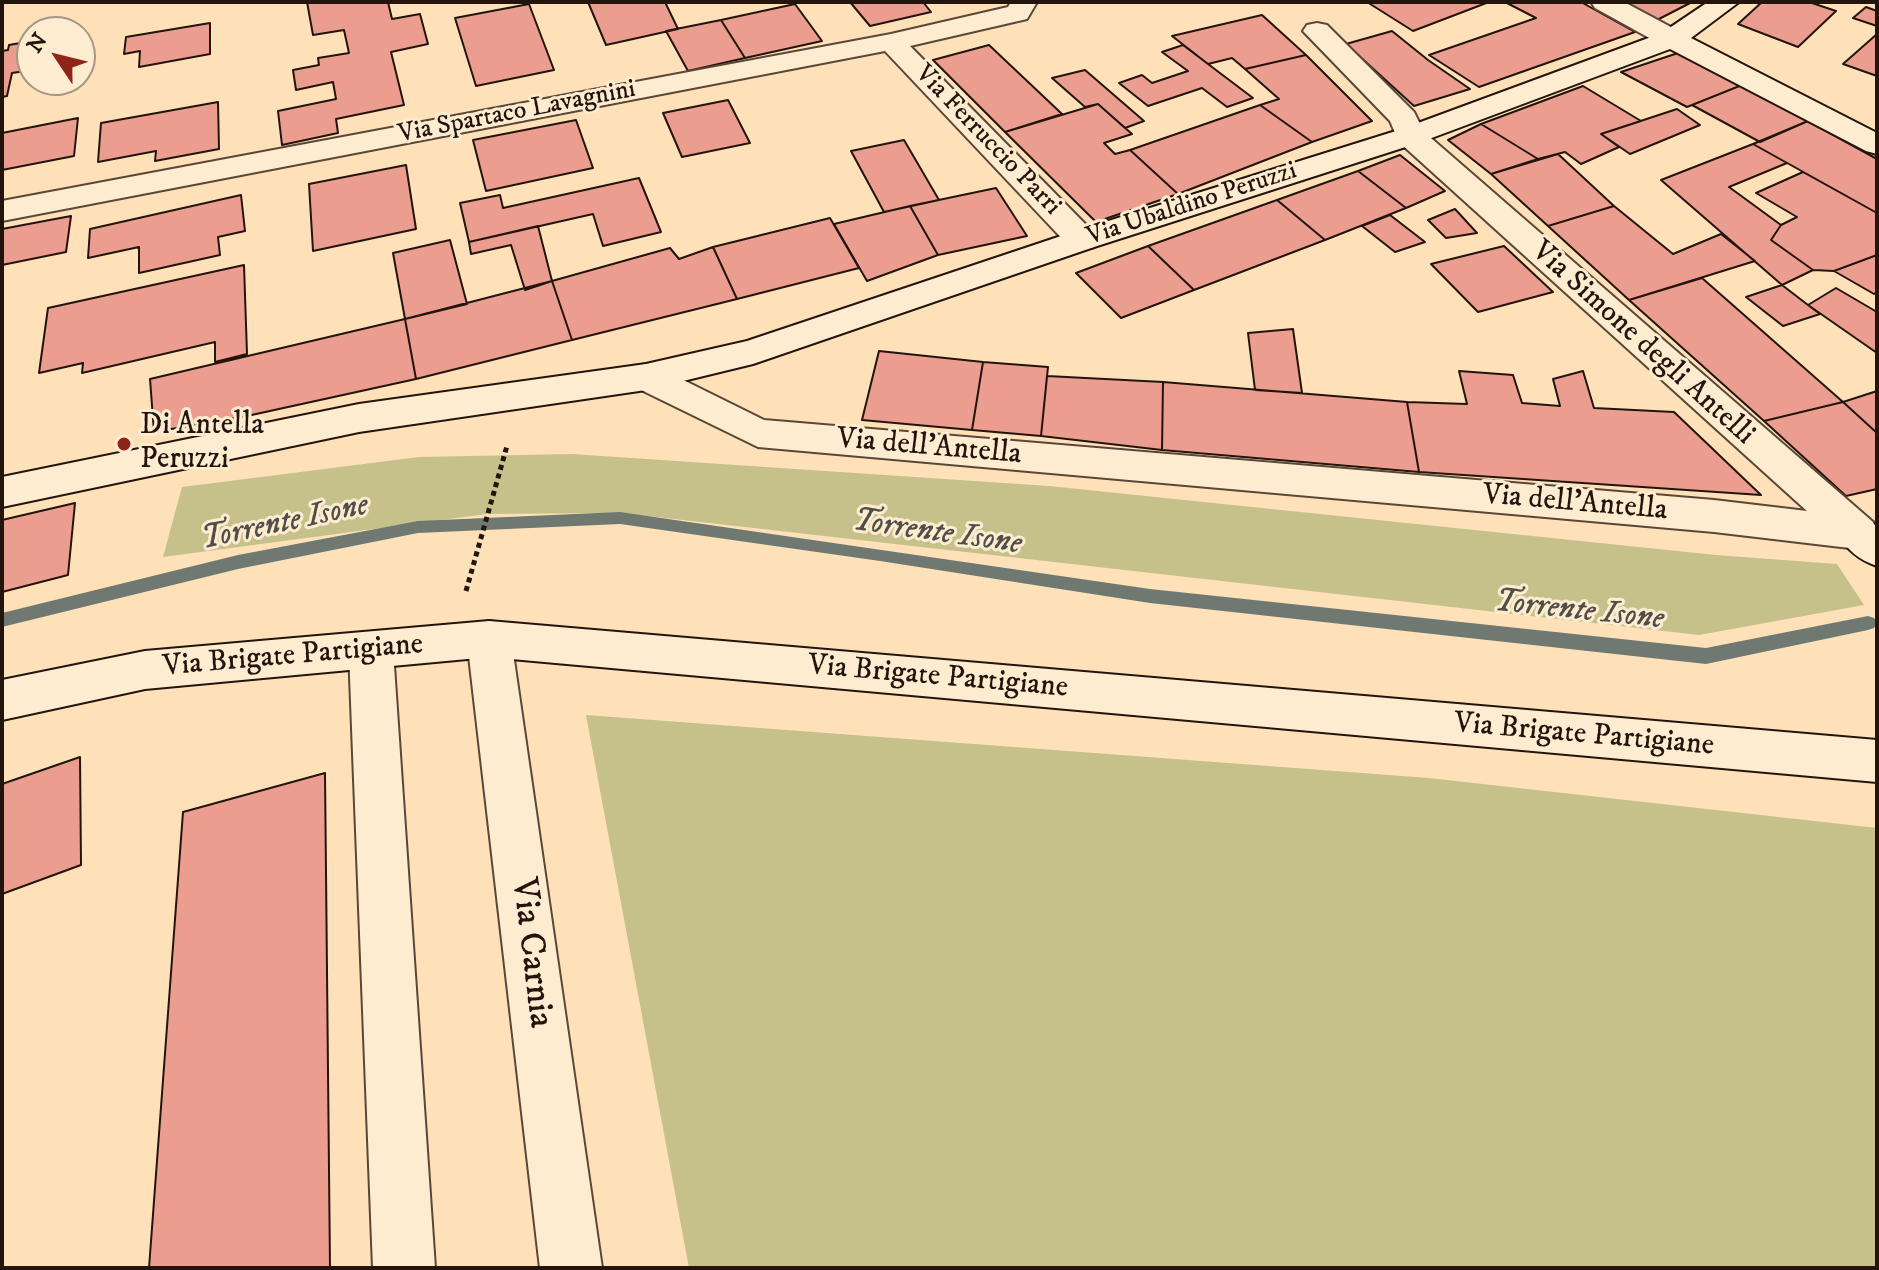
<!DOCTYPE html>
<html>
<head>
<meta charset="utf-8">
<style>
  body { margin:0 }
  #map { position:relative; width:1879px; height:1270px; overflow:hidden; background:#fee1b8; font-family:"IM FELL DW Pica",serif }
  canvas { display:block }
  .frame { position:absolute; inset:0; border:4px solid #23140d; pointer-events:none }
  .north { position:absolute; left:16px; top:16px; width:80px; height:80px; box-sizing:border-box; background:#feecd1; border:2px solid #a69683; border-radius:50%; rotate:305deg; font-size:22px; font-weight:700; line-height:32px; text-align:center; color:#23140d }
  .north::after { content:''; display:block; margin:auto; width:28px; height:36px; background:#8f2418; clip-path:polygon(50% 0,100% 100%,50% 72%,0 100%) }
</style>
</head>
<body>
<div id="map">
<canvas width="1879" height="1270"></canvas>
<div class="frame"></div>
<div class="north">N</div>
</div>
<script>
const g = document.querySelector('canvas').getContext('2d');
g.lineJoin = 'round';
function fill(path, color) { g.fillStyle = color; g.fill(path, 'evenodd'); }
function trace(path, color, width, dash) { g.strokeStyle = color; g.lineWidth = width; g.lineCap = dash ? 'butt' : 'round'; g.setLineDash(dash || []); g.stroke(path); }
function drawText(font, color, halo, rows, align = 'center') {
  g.font = font + ' "IM FELL DW Pica",serif'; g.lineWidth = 6; g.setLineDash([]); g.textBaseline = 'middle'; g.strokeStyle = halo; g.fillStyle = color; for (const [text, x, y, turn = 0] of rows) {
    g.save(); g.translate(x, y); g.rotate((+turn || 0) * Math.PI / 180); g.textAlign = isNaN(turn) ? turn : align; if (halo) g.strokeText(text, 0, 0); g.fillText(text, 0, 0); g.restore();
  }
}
const green = new Path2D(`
  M572,454L1049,486L1716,555L1837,564L1864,605L1699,635L621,513L487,514L163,557L182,487L419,457Z
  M586,715L1429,778L1877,828V1268H689Z`);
const stream = new Path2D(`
  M620,512L1150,589L1706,648L1868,616L1874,618L1877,623L1874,628L1868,630L1706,664L1150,603L880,561L620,524L418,533L238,569L2,627V613L238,555L418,521Z`);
const building = new Path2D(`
  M307,2H388L392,19L420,14L428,44L391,52L404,105L336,119L338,133L282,145L278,111L336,99L333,82L296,90L293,70L319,65L318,58L349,53L344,30L313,35Z
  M588,2H665L678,29L606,45Z
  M850,2H923L931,12L870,26Z
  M1367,2H1489L1413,31Z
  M1505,2H1581L1635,32L1479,87L1429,55L1536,18Z
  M1622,2H1692L1657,20Z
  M1762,2H1809L1836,11L1798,47L1738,24Z
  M529,4L554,70L476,86L455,18Z
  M795,4L822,41L745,58L721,20Z
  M1866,7L1877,11V26L1853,18Z
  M1262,15L1306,55L1245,69L1232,58L1208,64L1172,36Z
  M721,20L745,58L688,71L666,31Z
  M210,23V54L139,67L140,51L124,54L126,37Z
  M1392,31L1428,60L1470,89L1414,106L1346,44Z
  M1877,34V76L1843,64Z
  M90,38L88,54L80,55V40Z
  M32,41V70L12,73L7,96L2,97V51L8,50L9,45Z
  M989,45L1062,114L1005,132L933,60Z
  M1183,45L1208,64L1253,98L1227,107L1202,88L1148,106L1119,83L1142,75L1152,83L1188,71L1162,52Z
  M1681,52L1742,85L1687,107L1621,72Z
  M1306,55L1372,121L1312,142L1260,105L1279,99L1245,69Z
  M1085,70L1144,121L1125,128L1098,104L1085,107L1052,78Z
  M1742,85L1808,121L1760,142L1692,105Z
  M1583,86L1641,121L1601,134L1619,147L1581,164L1565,152L1538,159L1481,124Z
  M728,100L750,143L682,157L663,113Z
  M218,102L219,149L155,161L156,151L98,162L101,123Z
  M1098,104L1132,134L1104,143L1115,154L1130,150L1178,194L1096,222L1005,132Z
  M1260,105L1312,142L1178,194L1130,150Z
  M1677,109L1700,125L1630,154L1601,134Z
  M78,118L74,156L2,170V133Z
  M576,120L593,168L486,191L473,140Z
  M1808,121L1877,159V213L1753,144Z
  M1481,124L1538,159L1491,174L1448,140Z
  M904,140L939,200L884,212L851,151Z
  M1753,144L1787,163L1729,187L1781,225L1771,240L1813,270L1782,285L1661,180Z
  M1558,154L1614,206L1548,226L1491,174Z
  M1400,155L1445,191L1406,208L1358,171Z
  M406,165L416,229L313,251L309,184Z
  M1358,171L1406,208L1325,240L1277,200Z
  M1803,172L1877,213V255L1834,271L1813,270L1771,240L1781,225L1797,217L1756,193Z
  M639,178L661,232L603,246L593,214L469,242L460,203L500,195L503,208Z
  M996,188L1027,236L938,255L910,206Z
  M241,195L245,231L218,237L220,255L139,273V247L88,258L90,229Z
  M1277,200L1325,240L1194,290L1148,246Z
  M910,206L938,255L867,281L834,224Z
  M1614,206L1673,254L1721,234L1755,261L1629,300L1548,226Z
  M1455,209L1477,233L1446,238L1428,220Z
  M1390,215L1425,242L1395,252L1362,226Z
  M71,216L66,252L2,265V229Z
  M830,218L859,268L737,299L713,247Z
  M538,226L552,281L525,290L511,245L471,254L469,242Z
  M450,240L467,304L405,319L393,253Z
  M1148,246L1194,290L1121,318L1076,273Z
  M1504,246L1553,292L1478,312L1431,264Z
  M713,247L737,299L572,340L552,281L670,248L679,259Z
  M1877,255V292L1874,294L1834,271Z
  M244,265L247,354L215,362V342L82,373L83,363L39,373L48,308Z
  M1702,278L1843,402L1764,421L1629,300Z
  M552,281L572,340L416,379L405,319Z
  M1782,285L1808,305L1820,314L1783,326L1746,297Z
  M1836,288L1877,312V353L1808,305Z
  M405,319L416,379L247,416L154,432L150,379Z
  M1293,329L1302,393L1255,390L1248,333Z
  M879,351L983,362L972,430L862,420Z
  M983,362L1048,367L1041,436L972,430Z
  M1459,371L1513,375L1522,403L1560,406L1553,379L1583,371L1594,408L1674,412L1761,495L1419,472L1407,402L1467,404Z
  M1047,376L1163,382L1162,450L1041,436Z
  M1163,382L1407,402L1419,472L1162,450Z
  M1877,391V433L1843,402Z
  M1843,402L1877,433V489L1846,496L1764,421Z
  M75,503L68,575L2,592V520Z
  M80,757L81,865L2,894V784Z
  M325,773L330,1268H149L183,812Z`);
const path = new Path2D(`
  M466,591L507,446`);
const street = new Path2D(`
  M1011,2H1037L1027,19L910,46L1094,233L1098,240L1094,247L1082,250L1070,247L885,51L2,221V201L891,34L1008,7Z
  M1591,2H1624L1682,33L1686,39L1682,45H1662L1595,8Z
  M1317,23L1327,25L1414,112L1424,132L1873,522L1877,530L1873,544L1858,549L1714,532L758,447L633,386L628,377L633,368L646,364L659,368L764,420L1714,500L1807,511L1399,142L1390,121L1303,31L1307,25Z
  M489,621L505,626L511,639L602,1268H540L467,639L473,626Z
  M371,632L387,638L393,651L435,1268H373L349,651L355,638Z`);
const secondary = new Path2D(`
  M1708,2H1739L1691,38L1877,133V154L1866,151L1670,49L1421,142L1094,247L753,364L646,390L359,432L2,507V477L359,404L646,364L747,341L1070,233L1399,130L1662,33Z
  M1858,517L1877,526V566C1859,560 1847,550 1837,533L1843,522Z
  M489,621L1877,740V782L489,657L145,689L2,720V680L145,651Z`);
const markers = [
  [124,444,8,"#8f2418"]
];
const farStreetnames = [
  ["Via Spartaco Lavagnini",517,113,-11],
  ["Via Ferruccio Parri",987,141,46],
  ["Via Ubaldino Peruzzi",1192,205,-18]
];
const streetNames = [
  ["Via Simone degli Antelli",1642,344,42],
  ["Via dell'Antella",929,448,5],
  ["Via dell'Antella",1575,504,5],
  ["Via Brigate Partigiane",293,657,-5],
  ["Via Brigate Partigiane",938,678,5],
  ["Via Brigate Partigiane",1584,736,5]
];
const poiNames = [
  ["Di Antella",140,427],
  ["Peruzzi",140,461]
];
const waterNames = [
  ["Torrente Isone",285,524,-12],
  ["Torrente Isone",937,534,8],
  ["Torrente Isone",1579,612,6]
];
const nearStreetnames = [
  ["Via Carnia",530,953,83]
];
fill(green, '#c6c18b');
fill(stream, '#6f7972');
fill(building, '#eb9d90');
trace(building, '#23140d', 2);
trace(street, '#5a4738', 4);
trace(secondary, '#23140d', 4);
trace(path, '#23140d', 5, [5, 4]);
fill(street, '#feecd1');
fill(secondary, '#feecd1');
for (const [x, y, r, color] of markers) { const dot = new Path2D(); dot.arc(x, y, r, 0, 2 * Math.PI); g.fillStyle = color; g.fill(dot); trace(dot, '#feecd1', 3); }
drawText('26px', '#23140d', '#feecd1', farStreetnames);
drawText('30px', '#23140d', '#feecd1', streetNames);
drawText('30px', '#23140d', '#feecd1', poiNames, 'left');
drawText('italic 32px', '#4f4f48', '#feecd1', waterNames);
drawText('36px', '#23140d', '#feecd1', nearStreetnames);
</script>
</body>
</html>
